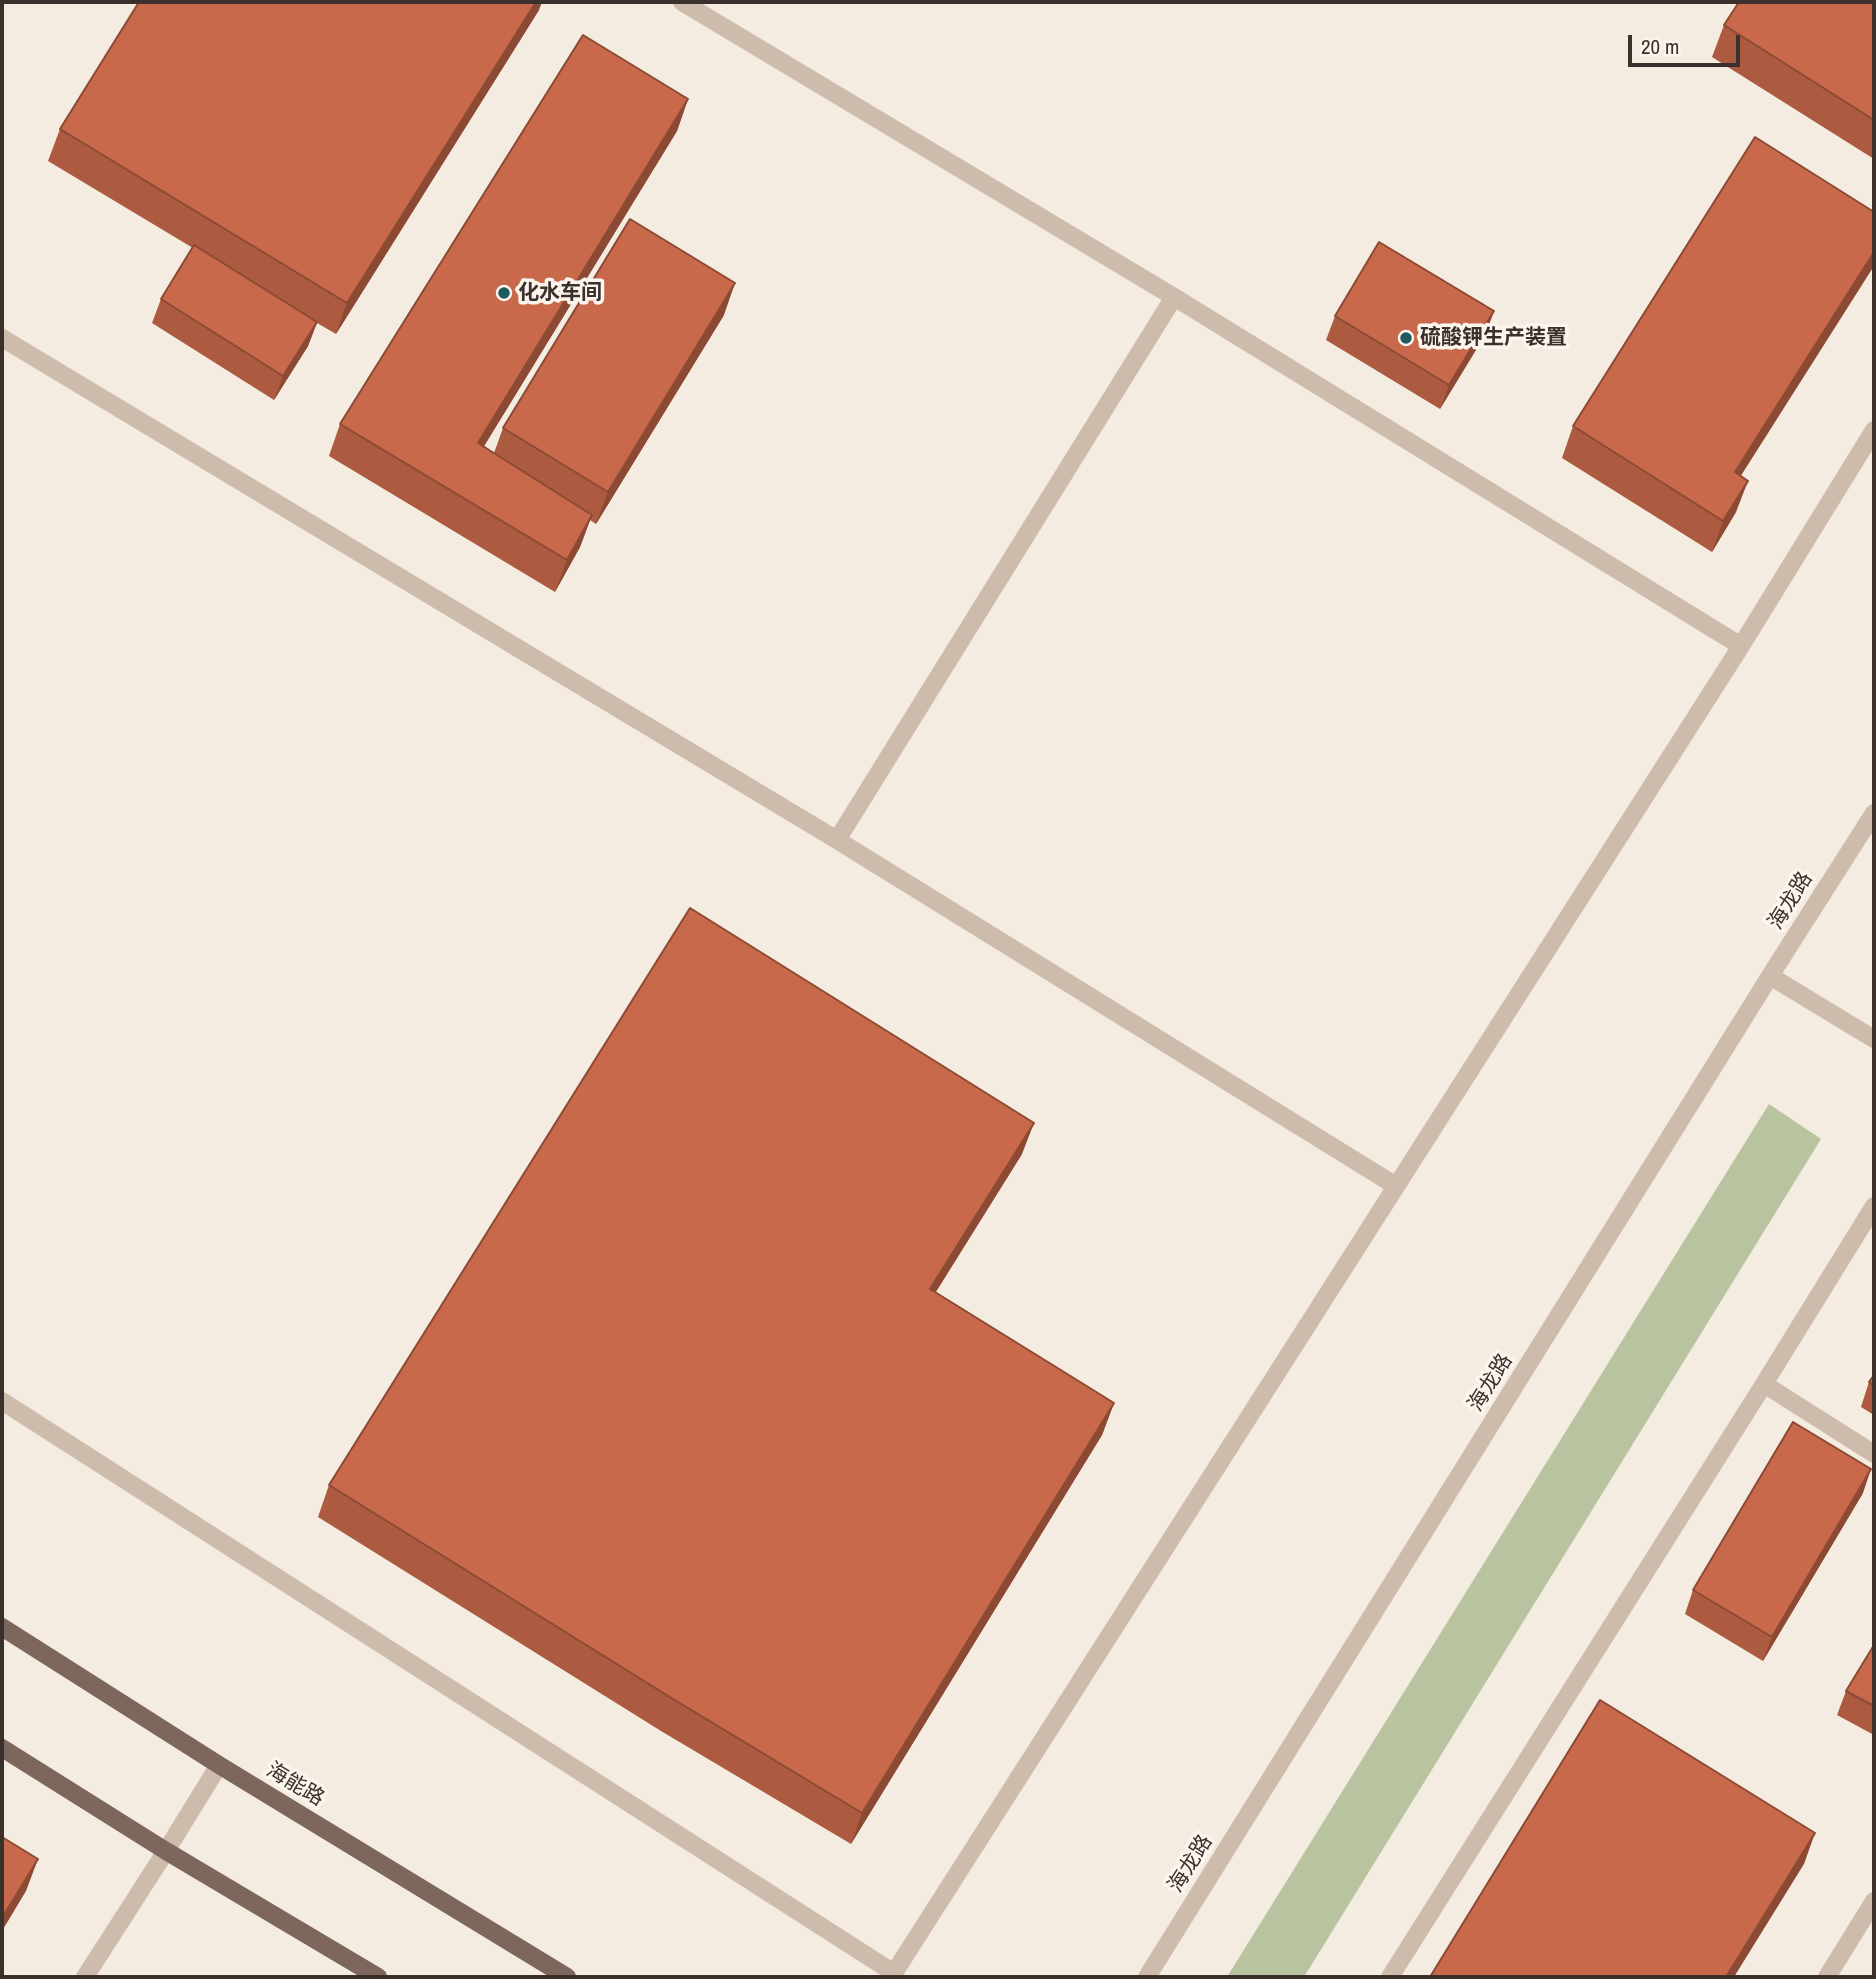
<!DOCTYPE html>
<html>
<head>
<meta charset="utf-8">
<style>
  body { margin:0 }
  #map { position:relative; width:1876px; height:1979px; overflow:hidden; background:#f4ebe1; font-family:"Archivo Narrow",sans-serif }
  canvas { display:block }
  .frame { position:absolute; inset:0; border:4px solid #3b302b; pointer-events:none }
  .scale { position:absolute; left:1628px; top:35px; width:112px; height:32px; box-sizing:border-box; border:4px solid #3b302b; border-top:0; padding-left:9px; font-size:21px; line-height:24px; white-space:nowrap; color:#3b302b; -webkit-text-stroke:5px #fbf5ee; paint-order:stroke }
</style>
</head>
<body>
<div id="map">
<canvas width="1876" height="1979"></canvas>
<div class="frame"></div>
<div class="scale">20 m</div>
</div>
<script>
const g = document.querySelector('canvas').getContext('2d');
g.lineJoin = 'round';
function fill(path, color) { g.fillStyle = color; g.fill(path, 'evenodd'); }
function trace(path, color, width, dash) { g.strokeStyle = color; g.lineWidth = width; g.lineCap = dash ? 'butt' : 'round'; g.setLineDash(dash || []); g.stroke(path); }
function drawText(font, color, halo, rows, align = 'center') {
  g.font = font + ' "Archivo Narrow","Noto Sans SC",sans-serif'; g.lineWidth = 7; g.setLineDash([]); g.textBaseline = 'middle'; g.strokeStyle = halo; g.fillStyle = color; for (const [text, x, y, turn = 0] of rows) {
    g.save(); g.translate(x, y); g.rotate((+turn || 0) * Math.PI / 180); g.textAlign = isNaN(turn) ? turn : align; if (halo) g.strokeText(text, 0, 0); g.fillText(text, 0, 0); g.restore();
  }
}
const green = new Path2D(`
  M1769,1104L1821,1139L1304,1977H1227Z`);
const minor = new Path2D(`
  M682,2L1174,297L1741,646
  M2,338L837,840L1174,297
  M837,840L1396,1186
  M1770,976L1874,1039
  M1764,1384L1874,1454
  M2,1401L894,1973L1741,646L1874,430
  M85,1977L166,1851L219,1765
  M1147,1977L1770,976L1874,813
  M1390,1977L1764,1384L1874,1206
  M1827,1977L1874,1901`);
const major = new Path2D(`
  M2,1627L219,1765L567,1977
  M2,1748L166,1851L378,1977`);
const wall = new Path2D(`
  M1874,2V159L1712,57L1724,25Z
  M539,10L336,334L317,323L308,346L274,400L152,323L161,299L193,248L48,161L60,129Z
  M688,99L677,131L484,446L494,453L503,428L724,315L596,524L590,520L580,547L555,592L329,456L340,424Z
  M1494,311L1485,335L1440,409L1326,340L1335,316Z
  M1573,426L1741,476L1736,512L1712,552L1562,458Z
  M1022,1154L936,1292L1114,1403L1102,1435L851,1844L661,1731L318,1517L329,1485Z
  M1874,1375V1415L1861,1407L1869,1382Z
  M1863,1493L1763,1661L1685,1614L1693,1590Z
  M1874,1645V1735L1837,1715L1846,1691Z`);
const shadedWall = new Path2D(`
  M536,2H542L539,10L336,334L347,303Z
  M688,99L677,131L467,474L478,443Z
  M1874,252V266L1723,504L1735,472Z
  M735,283L724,315L596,524L608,492Z
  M1494,311L1485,335L1440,409L1449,385Z
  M317,322L308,346L274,400L283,376Z
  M1748,481L1736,512L1712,552L1723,521Z
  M592,515L580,547L555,592L567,560Z
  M1034,1123L1022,1154L918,1320L930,1289Z
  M1114,1403L1102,1435L851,1844L862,1813Z
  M1871,1469L1863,1493L1763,1661L1772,1637Z
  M1815,1833L1804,1864L1734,1977H1726Z
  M38,1859L26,1891L2,1931V1918Z`);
const building = new Path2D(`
  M139,2H536L347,303L60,129Z
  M1739,2H1874V120L1724,25Z
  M583,35L688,99L478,443L592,515L567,560L340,424Z
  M1755,137L1874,212V252L1735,472L1748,481L1723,521L1573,426Z
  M630,219L735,283L608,492L503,428Z
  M1379,242L1494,311L1449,385L1335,316Z
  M194,245L317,322L283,376L161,299Z
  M690,908L1034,1123L930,1289L1114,1403L862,1813L673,1699L329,1485Z
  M1874,1375V1386L1869,1382Z
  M1793,1422L1871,1469L1772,1637L1693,1590Z
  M1874,1645V1706L1846,1691Z
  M1600,1700L1815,1833L1726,1977H1430Z
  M2,1837L38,1859L2,1918Z`);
const markers = [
  [504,293,7,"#1f5a5e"],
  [1406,338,7,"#1f5a5e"]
];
const poiNames = [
  ["化水车间",518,293],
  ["硫酸钾生产装置",1420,338]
];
const streetNames = [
  ["海龙路",1791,901,-58],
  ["海龙路",1491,1383,-58],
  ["海能路",295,1785,31],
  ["海龙路",1191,1864,-58]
];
fill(green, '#b8c4a0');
trace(minor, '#cdbbac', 18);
trace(major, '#7d675c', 18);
fill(wall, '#ac5a40');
fill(shadedWall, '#8c4a34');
fill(building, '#c8694b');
trace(building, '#8c4a34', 2);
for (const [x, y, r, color] of markers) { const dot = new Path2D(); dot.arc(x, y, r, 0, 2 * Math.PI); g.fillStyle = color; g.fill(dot); trace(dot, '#fbf5ee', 2.5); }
drawText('bold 21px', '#3b302b', '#fbf5ee', poiNames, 'left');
drawText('21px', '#3b302b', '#fbf5ee', streetNames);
</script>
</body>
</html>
